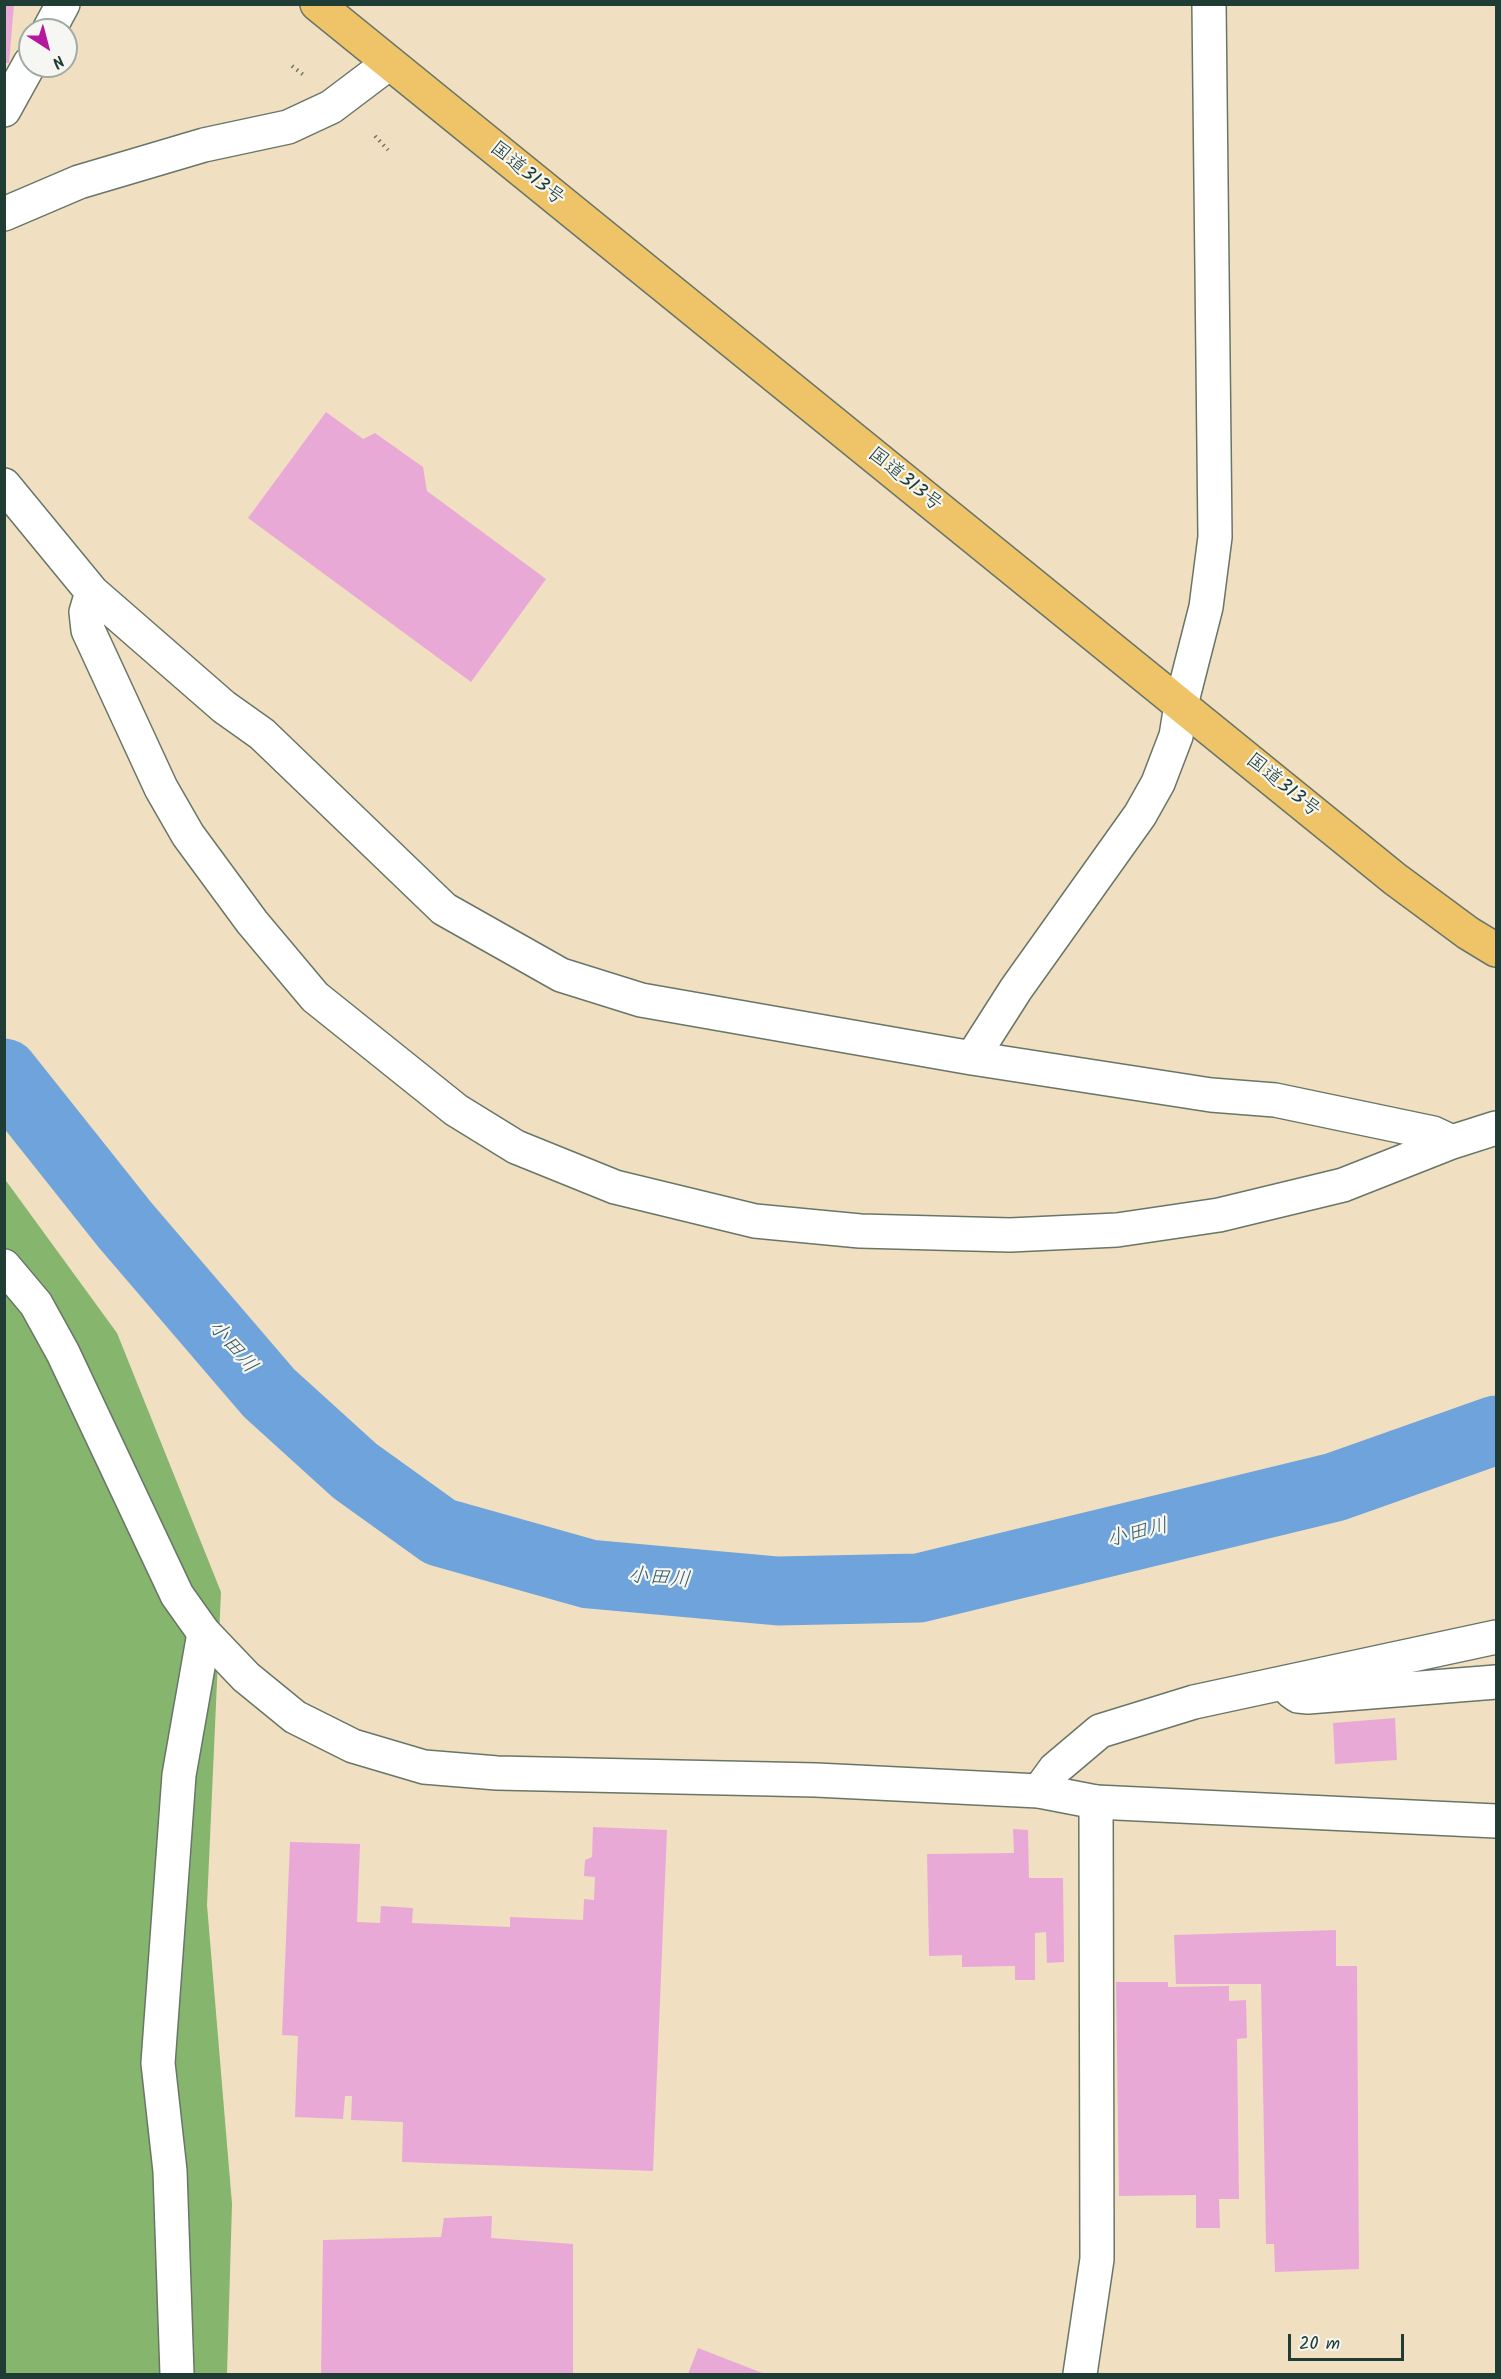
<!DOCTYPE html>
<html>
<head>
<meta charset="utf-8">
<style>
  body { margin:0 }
  #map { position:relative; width:1501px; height:2379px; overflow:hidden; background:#f1dfc2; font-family:Kalam,sans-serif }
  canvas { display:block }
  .frame { position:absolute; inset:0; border:6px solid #1f3d34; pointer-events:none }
  .north { position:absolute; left:18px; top:18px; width:60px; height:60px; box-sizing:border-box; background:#f6f6f2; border:2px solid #a0aca6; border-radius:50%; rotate:144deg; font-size:16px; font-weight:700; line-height:24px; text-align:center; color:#1f3d34 }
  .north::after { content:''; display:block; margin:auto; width:21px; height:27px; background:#b5179e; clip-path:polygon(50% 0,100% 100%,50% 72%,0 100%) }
  .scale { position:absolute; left:1288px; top:2334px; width:116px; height:27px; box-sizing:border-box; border:3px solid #1f3d34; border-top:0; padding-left:8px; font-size:18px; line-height:21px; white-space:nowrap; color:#1f3d34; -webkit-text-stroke:4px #f6f6f2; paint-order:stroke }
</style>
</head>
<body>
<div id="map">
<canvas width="1501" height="2379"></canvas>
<div class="frame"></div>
<div class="north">N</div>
<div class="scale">20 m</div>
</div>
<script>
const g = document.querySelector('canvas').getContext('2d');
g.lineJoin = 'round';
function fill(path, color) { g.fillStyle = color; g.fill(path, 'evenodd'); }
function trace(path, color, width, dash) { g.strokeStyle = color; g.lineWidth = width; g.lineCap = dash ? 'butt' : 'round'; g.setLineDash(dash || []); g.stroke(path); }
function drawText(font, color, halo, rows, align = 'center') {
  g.font = font + ' Kalam,"Klee One",sans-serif'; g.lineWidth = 4.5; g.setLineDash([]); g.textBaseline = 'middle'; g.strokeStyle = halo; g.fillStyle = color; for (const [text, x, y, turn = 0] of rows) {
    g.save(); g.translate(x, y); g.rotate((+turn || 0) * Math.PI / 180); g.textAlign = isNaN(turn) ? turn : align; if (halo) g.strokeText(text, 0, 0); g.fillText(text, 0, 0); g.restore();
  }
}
const forest = new Path2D(`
  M4,1178L117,1333L221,1592L207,1905L232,2204L227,2374H5Z`);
const river = new Path2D(`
  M4,1073L125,1225L269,1393L355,1471L440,1532L589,1574L778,1591L919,1588L1335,1487L1496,1430`);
const building = new Path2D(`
  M4,4H14L9,63H4Z
  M326,412L363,439L375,433L423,467L427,491L546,579L471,682L248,518Z
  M1395,1718L1397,1760L1335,1764L1333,1723Z
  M593,1827L667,1830L653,2171L402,2162L403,2122L351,2120L352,2096H345L343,2119L295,2117L298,2036L282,2035L290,1842L360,1844L357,1922L380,1923L381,1906L413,1908L412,1923L510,1927V1917L583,1920L584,1899L594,1900L595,1877L584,1876L585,1860L592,1857Z
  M1013,1829L1028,1830L1029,1878H1063L1064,1962L1047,1963L1046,1932L1035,1933V1980H1015V1966L962,1967V1955L929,1956L927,1854L1014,1853Z
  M1336,1930V1966H1357L1359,2269L1275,2272L1274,2244H1266L1261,1984H1176L1174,1935Z
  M1116,1982H1168V1987L1229,1986V2001L1246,2000L1247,2038L1237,2039L1239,2199H1219L1220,2228H1196V2195L1119,2196Z
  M492,2216L491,2238L573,2244V2374H321L323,2240L441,2237L444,2218Z
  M698,2348L765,2374H688Z`);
const path = new Path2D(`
  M292,66L305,76
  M375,136L388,150`);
const minor = new Path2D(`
  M49,30L63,4
  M4,110L30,63
  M4,485L92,592L224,707L262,734L444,909L561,975L641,1000L972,1058L1016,989L1140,815L1158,783L1176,736L1181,705L1206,607L1215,537L1209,4
  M92,592L86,612L88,630L161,788L188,835L252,922L315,997L456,1110L516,1147L615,1187L755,1221L860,1231L1010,1235L1117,1230L1219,1215L1343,1185L1452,1142
  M972,1058L1211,1095L1275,1100L1433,1133L1452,1142L1496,1128
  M1291,1691L1298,1696L1308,1697L1496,1682
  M1039,1791L1055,1769L1100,1731L1194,1702L1496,1637
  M177,2374L170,2171L158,2063L179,1775L204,1633
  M1080,2374L1097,2259L1096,1802`);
const tertiary = new Path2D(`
  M4,214L79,182L204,145L288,127L331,107L388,64
  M4,1266L36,1304L63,1353L177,1595L204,1633L246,1677L295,1717L353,1746L424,1767L497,1773L816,1780L1039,1791L1096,1802L1496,1821`);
const trunk = new Path2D(`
  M317,4L1395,879L1468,933L1496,950`);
const streetNames = [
  ["国道313号",526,175,39],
  ["国道313号",904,481,39],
  ["国道313号",1282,787,39]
];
const waterNames = [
  ["小田川",231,1348,49],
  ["小田川",1138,1535,-14],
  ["小田川",659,1580,5]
];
fill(forest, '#86b56e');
trace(river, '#6ea3db', 69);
fill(building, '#e9a9d7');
trace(minor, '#687666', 36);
trace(tertiary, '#687666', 36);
trace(trunk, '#687666', 36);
trace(path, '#687666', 4, [1.5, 4.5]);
trace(minor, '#fff', 33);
trace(tertiary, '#fff', 33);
trace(trunk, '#efc469', 33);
drawText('20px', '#1f3d34', '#f6f6f2', streetNames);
drawText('italic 21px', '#375c66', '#f6f6f2', waterNames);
</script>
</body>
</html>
